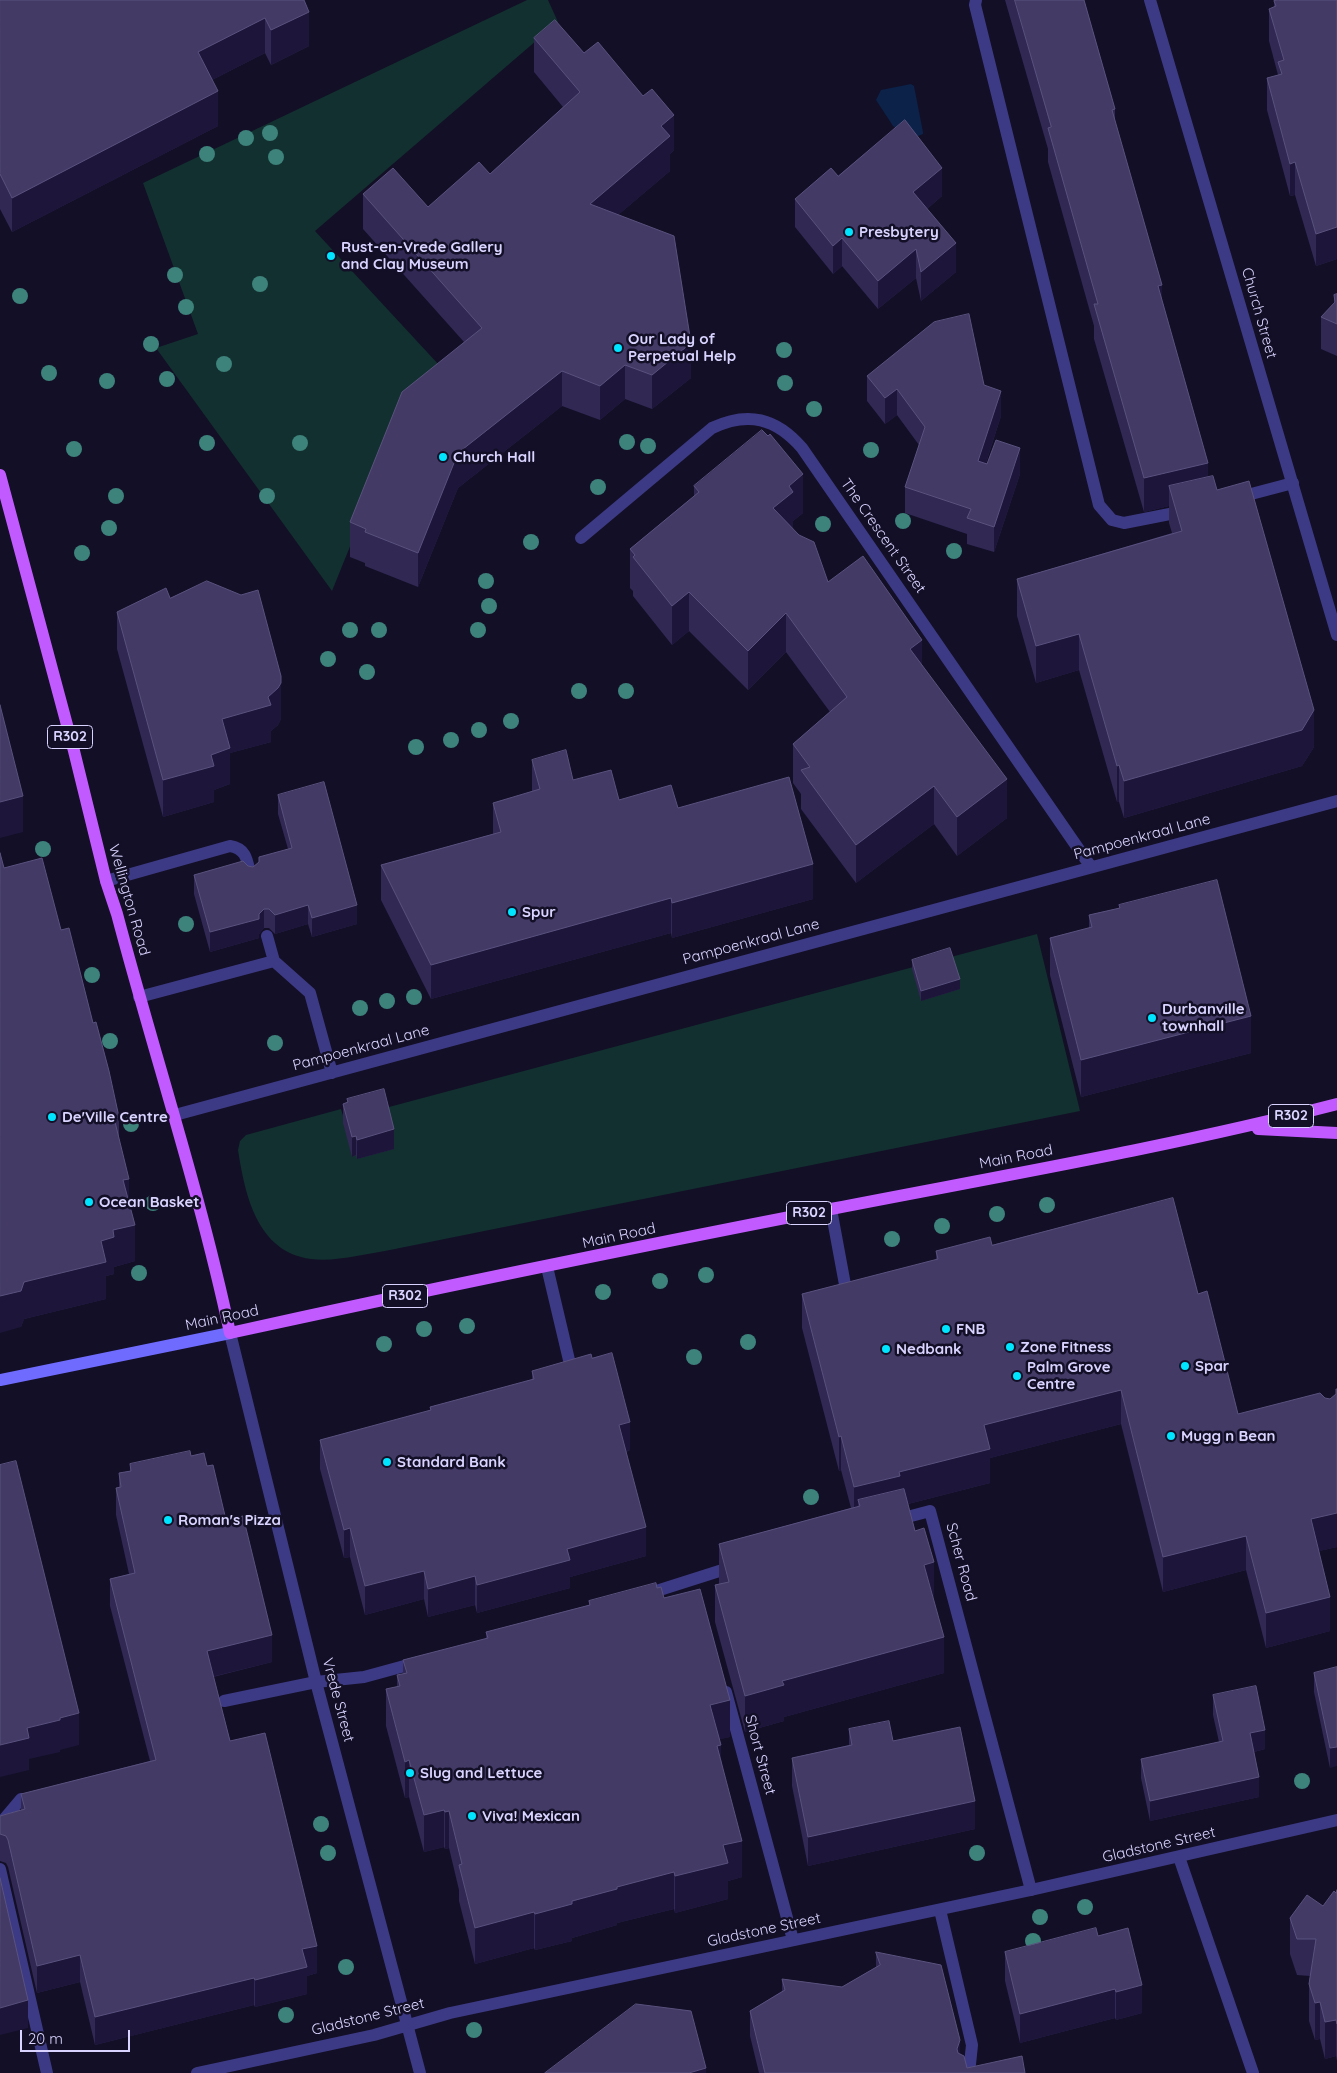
<!DOCTYPE html>
<html>
<head>
<meta charset="utf-8">
<style>
  body { margin:0 }
  #map { position:relative; width:1337px; height:2073px; overflow:hidden; background:#130f26; font-family:Quicksand,sans-serif }
  canvas { display:block }
  .scale { position:absolute; left:20px; top:2030px; width:110px; height:22px; box-sizing:border-box; border:2px solid #d9d4ff; border-top:0; padding-left:6px; font-size:15px; line-height:18px; white-space:nowrap; color:#d9d4ff; -webkit-text-stroke:4px #130f26; paint-order:stroke }
</style>
</head>
<body>
<div id="map">
<canvas width="1337" height="2073"></canvas>
<div class="scale">20 m</div>
</div>
<script>
const g = document.querySelector('canvas').getContext('2d');
g.lineJoin = 'round';
function fill(path, color) { g.fillStyle = color; g.fill(path, 'evenodd'); }
function trace(path, color, width, dash) { g.strokeStyle = color; g.lineWidth = width; g.lineCap = dash ? 'butt' : 'round'; g.setLineDash(dash || []); g.stroke(path); }
function drawText(font, color, halo, rows, align = 'center') {
  g.font = font + ' Quicksand,sans-serif'; g.lineWidth = 5; g.setLineDash([]); g.textBaseline = 'middle'; g.strokeStyle = halo; g.fillStyle = color; for (const [text, x, y, turn = 0] of rows) {
    g.save(); g.translate(x, y); g.rotate((+turn || 0) * Math.PI / 180); g.textAlign = isNaN(turn) ? turn : align; if (halo) g.strokeText(text, 0, 0); g.fillText(text, 0, 0); g.restore();
  }
}
const green = new Path2D(`
  M527,0H548L558,22L315,231L452,379L400,423L332,591L156,348L198,334L143,183Z
  M1037,934L1080,1111L390,1250C365,1254 336,1262 311,1259C257,1252 245,1195 238,1150L240,1141L246,1135L341,1109L344,1119Z`);
const water = new Path2D(`
  M911,84L914,86L923,132V134L909,140L893,126L876,100L881,90Z`);
const service = new Path2D(`
  M976,0L975,5L1099,505L1112,520L1124,523L1185,511
  M1236,498L1293,483
  M581,538L712,428C748,411 776,418 802,448L1091,867
  M106,881L230,846C248,849 247,862 251,878
  M274,961L310,993L332,1073
  M139,997L274,961L267,936
  M175,1115L1337,801
  M831,1209L846,1290
  M547,1267L569,1360
  M896,1520L930,1511L1031,1890
  M647,1594L735,1566
  M726,1692L793,1940
  M224,1701L316,1682L364,1677L419,1662
  M0,1828L5,1818L21,1799
  M1179,1857L1253,2073
  M0,1869L47,2073
  M940,1910L972,2045L970,2064L965,2073`);
const minor = new Path2D(`
  M1150,0L1337,635
  M230,1333L316,1682L420,2073
  M197,2073L374,2035L450,2013L1031,1890L1337,1820`);
const secondary = new Path2D(`
  M0,1380L230,1333`);
const primary = new Path2D(`
  M0,475L74,751L106,881L117,914C154,1054 200,1192 230,1333C430,1289 630,1248 831,1209C1000,1176 1170,1147 1337,1104
  M1258,1129L1337,1133`);
const trees = [
  [270,133],
  [246,138],
  [207,154],
  [276,157],
  [175,275],
  [260,284],
  [20,296],
  [186,307],
  [151,344],
  [784,350],
  [224,364],
  [49,373],
  [167,379],
  [107,381],
  [785,383],
  [814,409],
  [627,442],
  [207,443],
  [300,443],
  [648,446],
  [74,449],
  [871,450],
  [598,487],
  [116,496],
  [267,496],
  [903,521],
  [823,524],
  [109,528],
  [531,542],
  [954,551],
  [82,553],
  [486,581],
  [489,606],
  [350,630],
  [379,630],
  [478,630],
  [328,659],
  [367,672],
  [579,691],
  [626,691],
  [511,721],
  [479,730],
  [451,740],
  [416,747],
  [43,849],
  [186,924],
  [92,975],
  [414,997],
  [387,1001],
  [360,1008],
  [110,1041],
  [275,1043],
  [131,1124],
  [153,1203],
  [1047,1205],
  [997,1214],
  [942,1226],
  [892,1239],
  [139,1273],
  [706,1275],
  [660,1281],
  [603,1292],
  [467,1326],
  [424,1329],
  [748,1342],
  [384,1344],
  [694,1357],
  [811,1497],
  [1302,1781],
  [321,1824],
  [328,1853],
  [977,1853],
  [1085,1907],
  [1040,1917],
  [1033,1941],
  [346,1967],
  [286,2015],
  [474,2030]
];
const wall = new Path2D(`
  M0,0H304L309,46L271,65L265,53L212,80L218,126L12,232L0,209Z
  M1005,0H1084L1115,109V121L1208,477L1217,490L1314,747L1302,766L1124,818L1119,802H1117L1079,670L1036,683L1017,616V579L1172,533L1169,523V506L1144,512L1094,339V326L1048,162V149Z
  M1337,0V259L1316,266L1295,195L1290,196L1267,110V78L1278,75L1269,41V9L1274,7V1Z
  M534,38L584,53L674,150L670,154V171L618,215L691,378L652,409L625,399L600,420L562,406L458,488L418,587L365,566V563L350,557V522L464,342L363,229V194L428,207L490,174L563,107L534,72Z
  M838,176L942,196L927,209L956,272L921,301L916,278L878,309L842,266L833,274L795,227V199Z
  M1337,294V356L1321,349V317L1334,304V295Z
  M867,376L984,385L1001,416L986,463L1020,474L994,552L967,544V534L905,513V487L919,445L897,415L885,424L867,401Z
  M694,486L803,513L793,521V529L828,582L922,665L1007,818L957,856L934,824L856,883L801,809V794L793,783V744L830,712L786,652L748,690L689,631L672,645L633,596V591L630,588V549L694,496Z
  M117,612L281,713V719L278,725L271,731V742L230,753V784L214,790V802L163,817L117,649Z
  M532,760L573,780L619,800L678,808L813,899L672,938L671,933L431,999L381,900V865L493,834V803L532,792Z
  M278,795L357,924L312,937L308,924L275,934L269,928H264L259,934V938L210,952L194,894V875L248,866L253,867L288,849L278,814Z
  M4,868L61,930L93,1023L119,1117V1140L129,1201L135,1261L114,1267V1274L106,1276V1299L24,1319L21,1327Z
  M1119,905L1251,1053L1081,1097L1050,975V938L1089,928V915L1119,908Z
  M912,960L960,989L921,1001L912,969Z
  M347,1099L394,1149L357,1159L356,1155L352,1157L343,1123V1104L347,1103Z
  M992,1245L1198,1294L1238,1414L1325,1398L1330,1399L1336,1394L1337,1389V1547L1319,1551L1330,1631L1266,1648L1246,1570L1163,1592L1121,1424L990,1458V1483L908,1504L933,1599L944,1673L784,1717V1721L745,1732L715,1622V1585L719,1584V1544L851,1508L841,1470L839,1471L802,1328V1294L936,1260V1251Z
  M592,1358L630,1450L626,1452L646,1556L570,1577V1588L477,1613L475,1605L428,1617L424,1599L365,1615L350,1557L344,1558L320,1469V1440L430,1411V1407L532,1380V1371Z
  M191,1456L207,1466L272,1662L213,1677L230,1741L317,1973L307,1976V1994L255,2007L254,2005L95,2045L80,1982L37,1993L8,1867L6,1863L0,1861V1816L21,1810V1794L150,1761L110,1606V1579L129,1574L116,1515V1488L119,1487V1473L130,1471V1464Z
  M657,1588L664,1598L730,1737L719,1739L721,1759L742,1877L728,1881V1899L675,1913L674,1909L617,1923V1925L572,1938V1941L535,1950L534,1948L475,1964L459,1901V1890L449,1848L445,1849L444,1847L424,1852L409,1797L405,1798L386,1726V1689L397,1687V1675L403,1674V1660L486,1639V1632L589,1605V1601Z
  M1337,1667L1330,1768L1314,1692V1673Z
  M1213,1695L1265,1749L1254,1752L1259,1797L1150,1821L1141,1778V1759L1219,1742L1213,1715Z
  M849,1729L893,1741L975,1829L808,1866L792,1786V1758L849,1745Z
  M1337,1890V2061L1336,2056L1325,2059L1320,2039L1315,2040L1309,2021V1984L1310,1976L1297,1975L1290,1954V1918L1323,1906Z
  M1098,1936L1142,2013L1116,2020L1115,2018L1020,2043L1005,1981V1952Z
  M876,1952L960,2053L967,2068L1025,2073H759L750,2036V2011L782,1991V1979L842,1987L876,1967Z`);
const shadedWall = new Path2D(`
  M309,12V46L271,65V30Z
  M265,18V53L198,87V52Z
  M218,91V126L12,232V198Z
  M674,115V150L670,154V171L590,239V204L661,126Z
  M1295,162V195L1290,196V164Z
  M942,168V196L913,221V192Z
  M1337,227V259L1316,266V234Z
  M842,238V266L833,274V246Z
  M956,243V272L921,301V272Z
  M916,249V278L878,309V281Z
  M1162,285V319L1158,286Z
  M691,343V378L652,409V375Z
  M625,365V399L600,420V386Z
  M562,371V406L458,488L418,587V553L458,453Z
  M897,389V415L885,424V398Z
  M1001,391V416L978,487V461Z
  M1020,448V474L994,552V527Z
  M1208,463V497L1169,486V506L1144,512V478Z
  M803,474V513L793,521V531L773,508L789,486Z
  M689,592V631L672,645V606Z
  M786,613V652L748,690V651Z
  M1079,634V670L1036,683V646Z
  M922,640V678L910,649Z
  M281,676V719L278,725L271,731V742L230,753V784L214,790V802L163,817V780L211,755L222,719L268,697Z
  M1314,710V747L1302,766L1124,818V781Z
  M1119,765V802H1117V766Z
  M1007,779V818L957,856V817Z
  M934,786V824L856,883V845Z
  M23,796V832L0,838V802Z
  M813,864V899L672,938V903Z
  M671,898V933L431,999V965Z
  M308,905V924L275,934V915Z
  M357,905V924L312,937V918Z
  M264,909V928L259,934V938L210,952V932L259,914Z
  M960,979V989L921,1001V991Z
  M1251,1016V1053L1081,1097V1060Z
  M394,1129V1149L357,1159V1140Z
  M356,1136V1155L352,1157V1137Z
  M129,1179V1215L123,1180Z
  M135,1225V1261L114,1267V1274L106,1276V1299L24,1319L21,1327L0,1333V1296L101,1241L113,1230Z
  M1121,1390V1424L990,1458V1483L900,1506H860L858,1500V1520L854,1521V1487L899,1472L984,1425Z
  M630,1422V1450L619,1454V1425Z
  M841,1436V1470L839,1471V1437Z
  M1337,1513V1547L1311,1553V1519Z
  M646,1527V1556L570,1577V1588L477,1613V1585L567,1549Z
  M350,1528V1557L344,1558V1530Z
  M1246,1536V1570L1163,1592V1557Z
  M934,1562V1599L924,1565Z
  M424,1571V1599L365,1615V1586Z
  M475,1576V1605L428,1617V1589Z
  M1330,1597V1631L1266,1648V1613Z
  M272,1635V1662L207,1678V1651Z
  M944,1637V1673L784,1717V1721L745,1732V1696L782,1681Z
  M730,1700V1737L710,1742V1705Z
  M79,1713V1745L60,1750V1752L29,1759V1770L0,1777V1745L27,1728Z
  M1265,1730V1749L1250,1753V1733Z
  M721,1745V1782L717,1746Z
  M1337,1747V1766L1330,1768V1748Z
  M409,1760V1797L405,1798V1762Z
  M1259,1777V1797L1150,1821V1801Z
  M975,1801V1829L808,1866V1837Z
  M444,1810V1847L424,1852V1815Z
  M449,1811V1848L445,1849V1812Z
  M742,1841V1877L728,1881V1899L675,1913V1876L723,1845Z
  M674,1872V1909L617,1923V1925L572,1938V1941L535,1950V1914L617,1887Z
  M534,1912V1948L475,1964V1928Z
  M317,1946V1973L307,1976V1994L255,2007V1980L302,1949Z
  M80,1955V1982L37,1993V1966Z
  M254,1978V2005L95,2045V2017Z
  M1142,1985V2013L1116,2020V1992Z
  M1115,1989V2018L1020,2043V2014Z
  M28,2000V2028L0,2035V2008Z
  M1320,2002V2039L1315,2040V2003Z
  M1336,2020V2056L1325,2059V2022Z
  M960,2040V2066L957,2049Z
  M706,2068V2073H689Z`);
const building = new Path2D(`
  M0,0H304L309,12L271,30L265,18L198,52L218,91L12,198L0,174Z
  M1015,0H1084L1115,109L1112,110L1162,285L1158,286L1208,463L1144,478L1094,304H1098L1048,128L1051,127Z
  M1279,0H1337V227L1316,234L1295,162L1290,164L1267,78L1282,74L1278,62L1284,60L1269,9L1276,6L1274,1Z
  M555,20L584,53L598,42L643,96L652,89L674,115L661,126L670,136L590,204L674,236L691,343L652,375L625,365L600,386L562,371L458,453L418,553L365,532L366,529L350,522L402,392L482,328L363,194L393,168L428,207L479,162L490,174L580,92L534,38Z
  M905,120L942,168L913,192L956,243L921,272L916,249L878,281L842,238L833,246L795,199L831,168L838,176Z
  M1337,294V324L1321,317L1335,302L1334,295Z
  M969,314L984,385L1001,391L978,461L987,464L996,440L1020,448L994,527L967,518L971,509L905,487L925,427L897,389L885,398L867,376L934,322Z
  M762,430L768,436L770,434L803,474L789,486L793,492L773,508L799,535L814,542L828,582L863,556L922,640L910,649L1007,779L957,817L934,786L856,845L801,770L810,767L793,744L847,697L786,613L748,651L689,592L672,606L633,557L635,555L630,549L699,492L694,486Z
  M1213,476L1217,490L1249,481L1314,710L1302,730L1124,781L1119,765L1117,766L1079,634L1036,646L1017,579L1182,531L1169,486Z
  M207,581L241,595L258,590L281,676V683L278,688L268,697L271,705L222,719L230,748L211,755L214,766L163,780L117,612L166,588L170,598Z
  M0,705L23,796L0,802Z
  M566,750L573,780L611,770L619,800L671,785L678,808L789,777L813,864L672,903L671,898L431,965L381,865L501,832L493,803L540,789L532,760Z
  M324,782L357,905L312,918L308,905L275,915L269,909H264L259,914V919L210,932L194,875L243,861L248,866L253,867L259,862V857L292,848L278,795Z
  M0,853L4,868L42,858L61,930L69,928L93,1023L96,1022L109,1071L119,1117L114,1118L129,1179L123,1180L135,1225L113,1230L114,1237L101,1241L106,1262L24,1282L21,1291L0,1296Z
  M1217,880L1251,1016L1081,1060L1050,938L1092,927L1089,915L1120,908L1119,905Z
  M950,948L960,979L921,991L912,960Z
  M384,1089L394,1129L357,1140L356,1136L352,1137L343,1104L348,1102L347,1099Z
  M1173,1198L1198,1294L1207,1291L1238,1414L1320,1393L1325,1398L1330,1399L1336,1394V1389H1337V1513L1311,1519L1330,1597L1266,1613L1246,1536L1163,1557L1121,1390L984,1425L990,1449L899,1472L900,1476L854,1487L841,1436L839,1437L802,1294L938,1259L936,1251L990,1237L992,1245Z
  M612,1353L630,1422L619,1425L646,1527L567,1549L570,1560L477,1585L475,1576L428,1589L424,1571L365,1586L350,1528L344,1530L320,1440L431,1410L430,1407L534,1379L532,1371L591,1354L592,1358Z
  M190,1451L191,1456L204,1453L207,1466L213,1465L226,1520L243,1516L272,1635L207,1651L230,1741L265,1733L317,1946L302,1949L307,1967L255,1980L254,1978L95,2017L80,1955L37,1966L8,1840L6,1836L0,1834V1816L25,1809L21,1794L156,1760L110,1579L135,1573L116,1488L121,1487L119,1473L131,1471L130,1464Z
  M16,1461L79,1713L60,1718V1720L27,1728L29,1738L0,1745V1465Z
  M904,1489L915,1531L924,1528L934,1562L924,1565L944,1637L782,1681L784,1685L745,1696L715,1585L729,1582L719,1544L860,1506L858,1500Z
  M656,1583L657,1588L661,1587L664,1598L700,1589L730,1700L710,1705L721,1745L717,1746L742,1841L723,1845L728,1863L675,1876L674,1872L617,1887V1889L572,1901V1904L535,1914L534,1912L475,1928L459,1865L462,1864L449,1811L445,1812L444,1810L424,1815L409,1760L405,1762L386,1689L400,1686L397,1675L407,1673L403,1660L488,1638L486,1632L590,1605L589,1601Z
  M1337,1667V1747L1330,1748L1314,1673Z
  M1256,1686L1265,1730L1250,1733L1259,1777L1150,1801L1141,1759L1223,1741L1213,1695Z
  M889,1721L893,1741L960,1727L975,1801L808,1837L792,1758L852,1745L849,1729Z
  M0,1878L28,2000L0,2008Z
  M1337,1890V2024L1336,2020L1325,2022L1320,2002L1315,2003L1309,1984L1316,1939H1297L1290,1918L1307,1895L1323,1906L1334,1891L1336,1893Z
  M1096,1928L1098,1936L1128,1928L1142,1985L1116,1992L1115,1989L1020,2014L1005,1952Z
  M876,1952L941,1965L960,2040L957,2049L958,2053L964,2056L967,2068L1022,2056L1025,2073H765L750,2011L785,1990L782,1979L842,1987L880,1965Z
  M636,2004L691,2011L706,2068L689,2073H545Z`);
const markers = [
  [849,232,5,"#00e5ff"],
  [331,256,5,"#00e5ff"],
  [618,348,5,"#00e5ff"],
  [443,457,5,"#00e5ff"],
  [512,912,5,"#00e5ff"],
  [1152,1018,5,"#00e5ff"],
  [52,1117,5,"#00e5ff"],
  [89,1202,5,"#00e5ff"],
  [946,1329,5,"#00e5ff"],
  [1010,1347,5,"#00e5ff"],
  [886,1349,5,"#00e5ff"],
  [1185,1366,5,"#00e5ff"],
  [1017,1376,5,"#00e5ff"],
  [1171,1436,5,"#00e5ff"],
  [387,1462,5,"#00e5ff"],
  [168,1520,5,"#00e5ff"],
  [410,1773,5,"#00e5ff"],
  [472,1816,5,"#00e5ff"]
];
const shields = [
  [70,737,45],
  [1291,1116,45],
  [809,1213,45],
  [405,1296,45]
];
const shieldNames = [
  ["R302",70,737],
  ["R302",1291,1116],
  ["R302",809,1213],
  ["R302",405,1296]
];
const poiNames = [
  ["Presbytery",859,232],
  ["Rust-en-Vrede Gallery",341,247],
  ["and Clay Museum",341,264],
  ["Our Lady of",628,339],
  ["Perpetual Help",628,356],
  ["Church Hall",453,457],
  ["Spur",522,912],
  ["Durbanville",1162,1009],
  ["townhall",1162,1026],
  ["De'Ville Centre",62,1117],
  ["Ocean Basket",99,1202],
  ["FNB",956,1329],
  ["Zone Fitness",1020,1347],
  ["Nedbank",896,1349],
  ["Spar",1195,1366],
  ["Palm Grove",1027,1367],
  ["Centre",1027,1384],
  ["Mugg n Bean",1181,1436],
  ["Standard Bank",397,1462],
  ["Roman's Pizza",178,1520],
  ["Slug and Lettuce",420,1773],
  ["Viva! Mexican",482,1816]
];
const streetNames = [
  ["Church Street",1259,313,74],
  ["The Crescent Street",883,536,55],
  ["Pampoenkraal Lane",1142,837,-15],
  ["Wellington Road",129,900,74],
  ["Pampoenkraal Lane",751,942,-15],
  ["Pampoenkraal Lane",361,1048,-15],
  ["Main Road",1016,1157,-11],
  ["Main Road",619,1236,-12],
  ["Main Road",222,1318,-12],
  ["Scher Road",961,1562,75],
  ["Vrede Street",338,1700,75],
  ["Short Street",760,1755,75],
  ["Gladstone Street",1159,1845,-13],
  ["Gladstone Street",764,1930,-12],
  ["Gladstone Street",368,2017,-14]
];
fill(green, '#12302f');
fill(water, '#0c2248');
trace(service, '#3d3a85', 12);
trace(minor, '#3d3a85', 12);
trace(secondary, '#6f6bff', 12);
trace(primary, '#c25bff', 12);
g.fillStyle = '#3d827b';
for (const [x, y] of trees) { g.beginPath(); g.arc(x, y, 8, 0, 2 * Math.PI); g.fill(); }
fill(wall, '#312854');
fill(shadedWall, '#1d163a');
fill(building, '#433a66');
trace(building, '#5a527e', 1);
for (const [x, y, r, color] of markers) { const dot = new Path2D(); dot.arc(x, y, r, 0, 2 * Math.PI); g.fillStyle = color; g.fill(dot); trace(dot, '#130f26', 2); }
for (const [x, y, w] of shields) { const box = new Path2D(); box.roundRect(x - w / 2, y - 11.5, w, 23, 4); g.fillStyle = '#130f26'; g.fill(box); trace(box, '#d9d4ff', 1); }
drawText('bold 14px', '#d9d4ff', null, shieldNames);
drawText('bold 15px', '#d9d4ff', '#130f26', poiNames, 'left');
drawText('15px', '#d9d4ff', '#130f26', streetNames);
</script>
</body>
</html>
